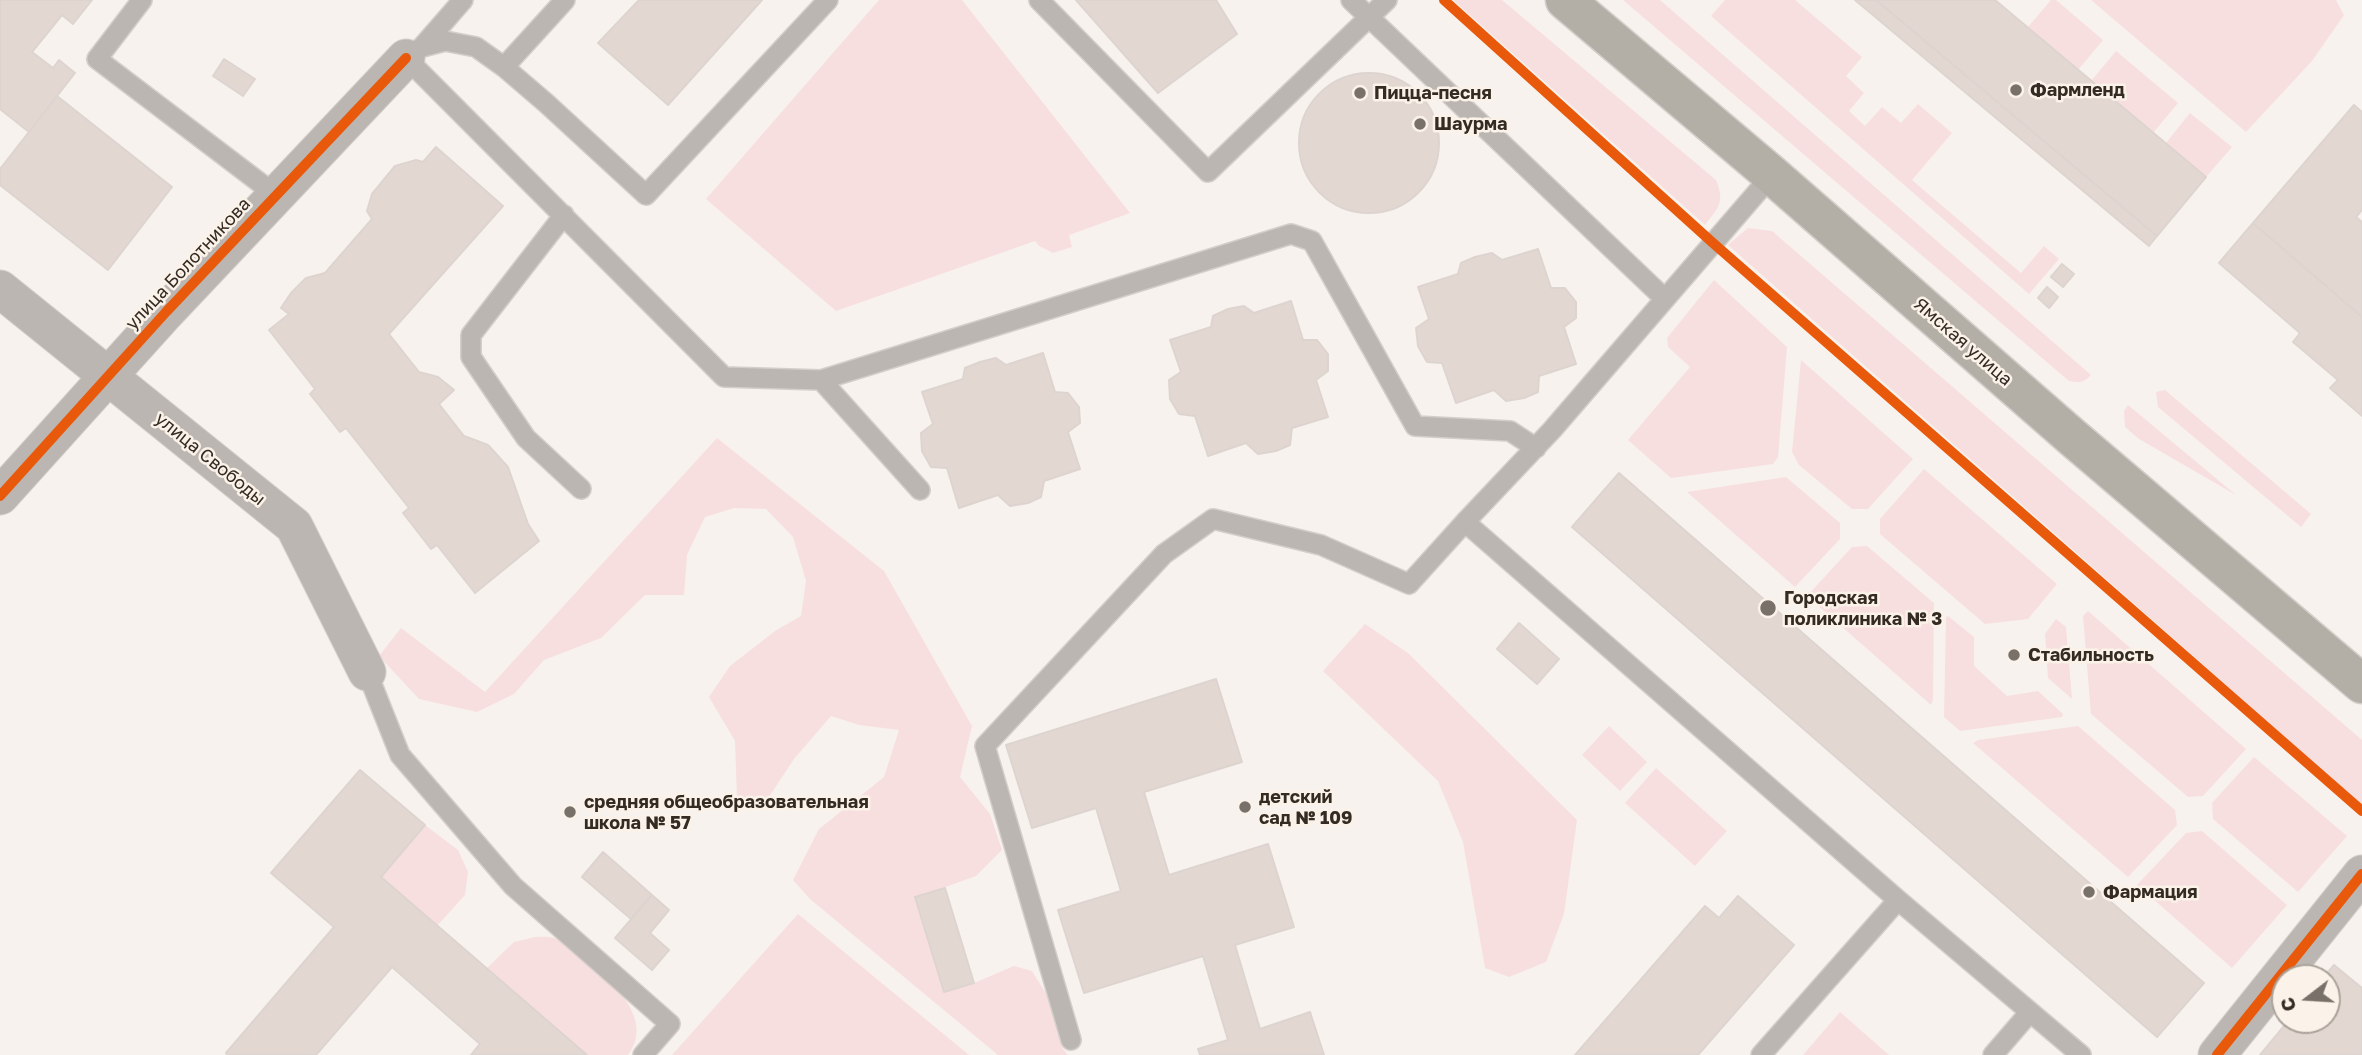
<!DOCTYPE html>
<html>
<head>
<meta charset="utf-8">
<style>
  body { margin:0 }
  #map { position:relative; width:2362px; height:1055px; overflow:hidden; background:#f7f2ed; font-family:"Golos Text",sans-serif }
  canvas { display:block }
  .north { position:absolute; left:2271px; top:964px; width:70px; height:70px; box-sizing:border-box; background:#fbf2e9; border:2px solid #aba29a; border-radius:50%; rotate:253deg; font-size:19px; font-weight:700; line-height:28px; text-align:center; color:#342b23 }
  .north::after { content:''; display:block; margin:auto; width:24px; height:32px; background:#78716a; clip-path:polygon(50% 0,100% 100%,50% 72%,0 100%) }
</style>
</head>
<body>
<div id="map">
<canvas width="2362" height="1055"></canvas>
<div class="north">С</div>
</div>
<script>
const g = document.querySelector('canvas').getContext('2d');
g.lineJoin = 'round';
function fill(path, color) { g.fillStyle = color; g.fill(path, 'evenodd'); }
function trace(path, color, width, dash) { g.strokeStyle = color; g.lineWidth = width; g.lineCap = dash ? 'butt' : 'round'; g.setLineDash(dash || []); g.stroke(path); }
function drawText(font, color, halo, rows, align = 'center') {
  g.font = font + ' "Golos Text",sans-serif'; g.lineWidth = 5; g.setLineDash([]); g.textBaseline = 'middle'; g.strokeStyle = halo; g.fillStyle = color; for (const [text, x, y, turn = 0] of rows) {
    g.save(); g.translate(x, y); g.rotate((+turn || 0) * Math.PI / 180); g.textAlign = isNaN(turn) ? turn : align; if (halo) g.strokeText(text, 0, 0); g.fillText(text, 0, 0); g.restore();
  }
}
const green = new Path2D(`
  M879,0H962L1130,213L1069,235L1072,247L1053,253L1039,246L1035,241L836,311L706,199Z
  M1453,0H1502L1716,180C1725,202 1719,207 1705,225Z
  M1623,0H1660L2091,375C2084,383 2079,383 2069,381Z
  M1725,0H1795L1862,57L1846,76L1864,93L1849,111L1865,126L1882,107L1901,123L1918,104L1952,133L1912,180L2021,273L2044,246L2059,259L2029,294L1711,16Z
  M2051,0H2056L2103,40L2078,70L2028,27Z
  M2091,0H2336L2344,15L2312,61L2246,132Z
  M2116,51L2178,103L2153,133L2091,81Z
  M2190,113L2232,147L2206,177L2166,143Z
  M1748,228L1772,231L2362,740V805L1728,245Z
  M1714,280L1787,347L1778,457L1773,464L1671,478L1628,440L1690,367L1668,347L1667,338Z
  M1801,360L1913,459L1868,509H1852L1799,465L1792,452Z
  M2165,390L2311,514L2301,527L2158,407L2156,392Z
  M2128,405L2236,495L2139,439L2125,427L2124,411Z
  M717,438L884,571L972,726L960,777L990,814L1002,850L976,876L915,898L944,992L974,983L1014,966L1032,971L1050,1000L1063,1049L1068,1055H998L810,899L793,880L819,829L884,777L899,730L859,725L831,716L794,759L761,809L737,798L735,741L709,697L730,666L775,631L801,616L806,581L793,537L766,509L734,508L705,517L687,555L684,595H645L601,638L544,660L514,694L477,712L419,699L379,656L401,628L485,692Z
  M1924,469L2057,584L2028,619L1985,624L1880,534V519Z
  M1786,477L1840,523V539L1795,587L1687,492Z
  M1867,546L1934,603L1933,700L1931,705L1807,596L1852,547Z
  M2088,611L2246,749L2203,796L2188,797L2091,714L2083,616Z
  M1948,616L1974,637V666L2007,696L2038,691L2063,714L2062,717L1960,731L1944,717L1946,617Z
  M2056,619L2066,627L2072,699L2048,678L2045,634Z
  M1365,624L1408,653L1577,820L1564,914L1546,962L1509,977L1485,968L1463,842L1438,781L1323,671Z
  M1609,726L1647,762L1620,791L1582,755Z
  M2078,726L2175,810L2177,825L2128,877L1973,743L1978,740Z
  M2254,757L2347,836L2298,892L2213,819L2212,803Z
  M1656,768L1727,831L1695,866L1625,803Z
  M425,825L458,850L468,872L465,895L437,926L381,877Z
  M2202,831L2287,905L2232,968L2137,885L2186,833Z
  M798,914L969,1055H672Z
  M535,937C542,937 551,936 557,939C565,942 572,950 579,955C607,977 657,1017 628,1055H587L487,968L514,942Z
  M1840,1012L1889,1055H1803Z`);
const building = new Path2D(`
  M0,0H92L73,24L62,15L32,52L53,68L59,60L75,73L29,132L0,109Z
  M639,0H762L668,105L598,43Z
  M1076,0H1216L1237,34L1158,93Z
  M1855,0H1876L2157,236L2149,246Z
  M1876,0H1995L2206,177L2157,236Z
  M224,59L255,79L243,96L213,76Z
  M1299 143a70 70 0 1 1 140 0a70 70 0 1 1-140 0Z
  M57,96L172,187L108,270L0,185V169Z
  M2354,105L2362,112V210L2356,217L2362,222V317L2253,223Z
  M436,147L503,206L389,334L419,372L438,377L454,390L439,404L464,436L488,445L508,467L528,524L539,541L475,593L437,545L431,549L403,513L409,508L346,428L340,432L310,394L315,389L269,330L289,314L281,308L291,293L306,278L325,273L372,219L367,211L372,194L395,166L416,160L423,162Z
  M2253,223L2362,317V416L2330,388L2338,380L2293,342L2300,333L2219,263Z
  M1538,249L1551,288H1565L1576,302V318L1564,327L1576,364L1539,376L1538,392L1524,398L1506,401L1494,390L1456,403L1442,363L1427,362L1418,346L1416,328L1429,319L1418,287L1458,274L1461,263L1475,257L1492,253L1502,260Z
  M2062,264L2074,274L2063,287L2051,277Z
  M2047,287L2058,297L2049,308L2038,298Z
  M1291,301L1303,340H1317L1328,354V371L1316,380L1328,417L1292,428L1290,445L1276,451L1258,454L1246,443L1208,456L1195,416L1179,414L1170,399L1169,380L1181,372L1170,340L1211,327L1213,316L1228,309L1244,306L1254,313Z
  M1043,353L1055,392L1068,393L1079,407L1080,423L1068,432L1080,469L1044,481L1041,497L1028,503L1010,506L998,495L959,508L947,468L931,467L922,451L921,433L933,424L922,392L963,379L965,368L980,362L996,358L1006,365Z
  M1619,473L2204,983L2157,1037L1572,527Z
  M1519,623L1559,659L1537,684L1497,649Z
  M1216,679L1242,762L1144,792L1169,875L1268,844L1294,927L1235,945L1260,1029L1310,1012L1324,1055H1200L1198,1049L1228,1040L1203,956L1084,993L1058,910L1121,891L1096,808L1032,828L1006,745Z
  M360,770L425,825L381,877L587,1055H471L480,1044L392,967L316,1055H228L226,1053L334,927L271,873Z
  M603,852L652,895L631,919L582,877Z
  M945,888L974,983L944,992L915,897Z
  M652,895L669,910L650,933L669,950L652,970L615,938Z
  M1738,896L1794,945L1698,1055H1575L1705,906L1719,918Z
  M2334,965L2362,988V1055H2260L2289,1020H2327V978H2323Z`);
const service = new Path2D(`
  M142,0L97,59L276,195
  M463,0L422,47L406,58L724,377L821,380L920,490
  M1039,0L1208,172L1387,0
  M1351,0L1665,299
  M422,47L445,41L476,47L504,67L546,103L646,195L828,0
  M504,67L565,0
  M1772,175L1552,430L1465,522L1898,900L2081,1055
  M564,215L471,335V357L526,438L581,489
  M821,380L1291,234L1312,241L1415,426L1510,431L1536,448
  M367,672L400,755L513,886L670,1024L643,1055
  M1071,1040L985,746L1164,554L1213,519L1321,545L1409,584L1465,522
  M1761,1055L1898,900
  M1993,1055L2030,1012`);
const minor = new Path2D(`
  M0,289L294,526L367,672
  M0,496L166,312L406,58
  M2217,1055L2362,874`);
const primary = new Path2D(`
  M1565,0L1772,175L2072,437L2362,684`);
const cycleway = new Path2D(`
  M1444,0L1713,243L2362,811
  M0,496L166,312L406,58
  M2217,1055L2362,874`);
const markers = [
  [2016,90,7,"#78716a"],
  [1360,93,7,"#78716a"],
  [1420,124,7,"#78716a"],
  [1768,608,9,"#78716a"],
  [2014,655,7,"#78716a"],
  [1245,807,7,"#78716a"],
  [570,812,7,"#78716a"],
  [2089,892,7,"#78716a"]
];
const poiNames = [
  ["Фармленд",2030,90],
  ["Пицца-песня",1374,93],
  ["Шаурма",1434,124],
  ["Городская",1784,598],
  ["поликлиника № 3",1784,619],
  ["Стабильность",2028,655],
  ["детский",1259,797],
  ["сад № 109",1259,818],
  ["средняя общеобразовательная",584,802],
  ["школа № 57",584,823],
  ["Фармация",2103,892]
];
const streetNames = [
  ["улица Болотникова",188,264,-47],
  ["Ямская улица",1963,342,41],
  ["улица Свободы",210,459,39]
];
fill(green, '#f8dfdf');
fill(building, '#e3d7d2');
trace(building, '#ddd4d0', 2);
trace(service, '#d3cec9', 22);
trace(minor, '#d3cec9', 39);
trace(primary, '#d3cec9', 41);
trace(service, '#bbb6b1', 19);
trace(minor, '#bbb6b1', 37);
trace(primary, '#b3afa7', 38);
trace(cycleway, '#e8590c', 10);
for (const [x, y, r, color] of markers) { const dot = new Path2D(); dot.arc(x, y, r, 0, 2 * Math.PI); g.fillStyle = color; g.fill(dot); trace(dot, '#fbf2e9', 2.5); }
drawText('bold 18px', '#342b23', '#fbf2e9', poiNames, 'left');
drawText('18px', '#342b23', '#fbf2e9', streetNames);
</script>
</body>
</html>
